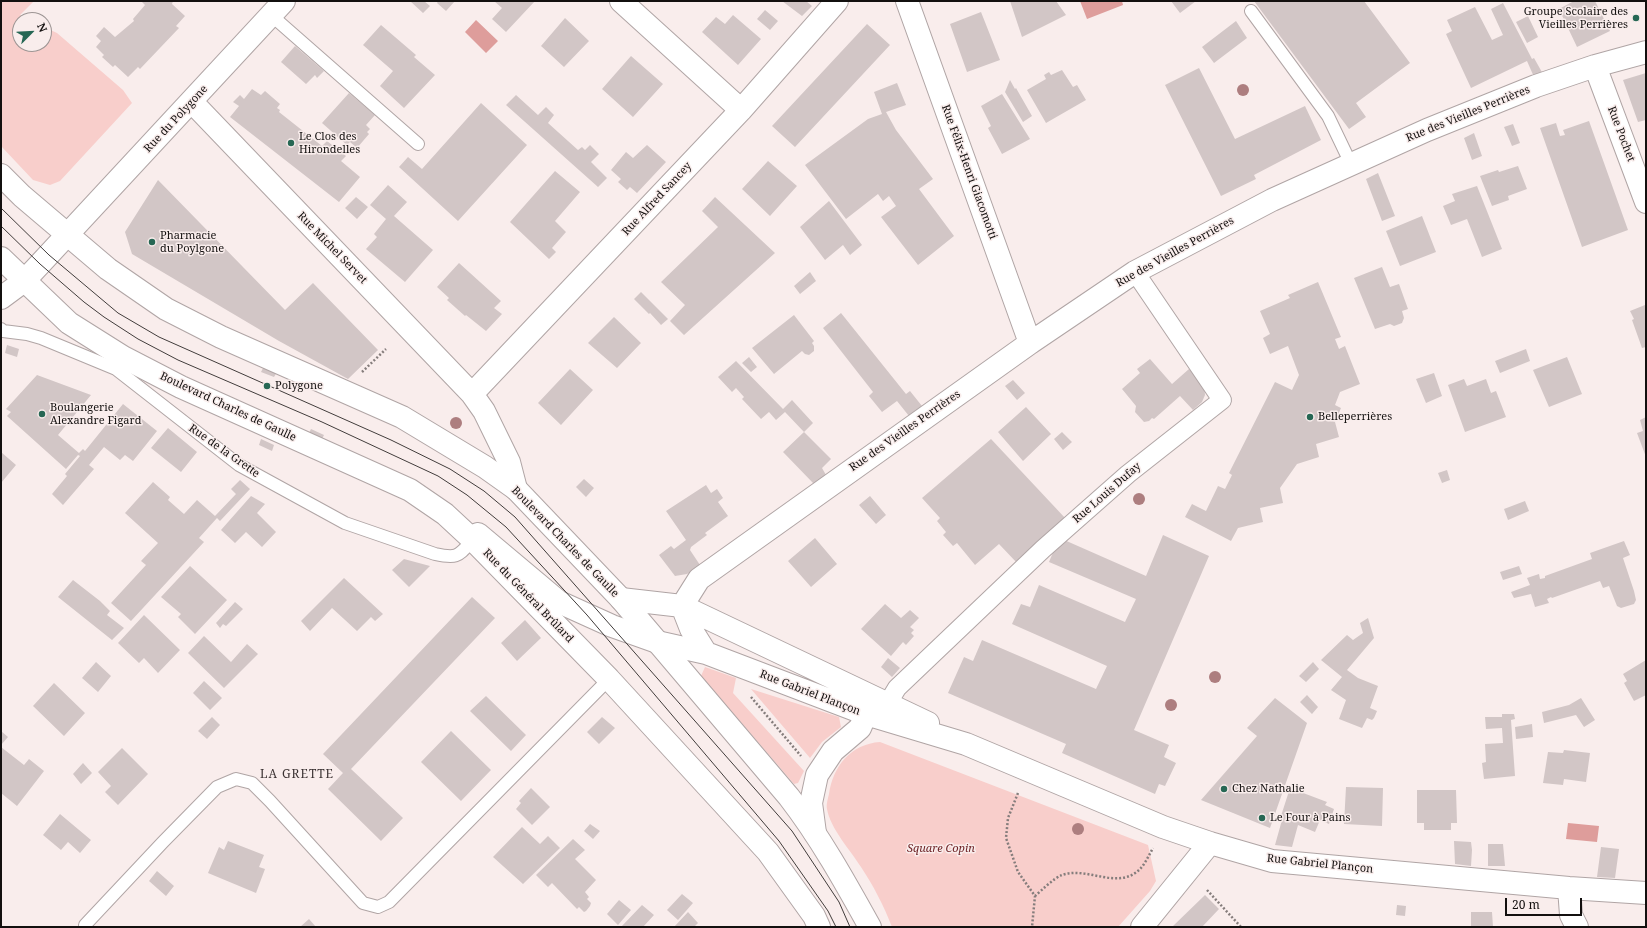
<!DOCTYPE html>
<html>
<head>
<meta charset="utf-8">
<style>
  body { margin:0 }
  #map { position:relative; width:1647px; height:928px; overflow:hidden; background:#f9edec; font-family:"Noto Serif",serif }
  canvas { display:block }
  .frame { position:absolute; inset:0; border:2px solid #13100f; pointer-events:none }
  .north { position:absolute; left:12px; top:12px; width:40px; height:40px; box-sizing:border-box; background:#f9edec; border:1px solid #9d9594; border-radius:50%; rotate:66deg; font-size:11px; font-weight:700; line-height:16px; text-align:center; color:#13100f }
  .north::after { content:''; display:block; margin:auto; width:14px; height:18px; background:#266754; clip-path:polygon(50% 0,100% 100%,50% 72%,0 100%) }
  .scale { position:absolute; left:1505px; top:898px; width:77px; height:18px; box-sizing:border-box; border:2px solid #13100f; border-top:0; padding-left:5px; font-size:12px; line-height:14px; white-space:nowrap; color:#13100f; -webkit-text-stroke:3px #f9edec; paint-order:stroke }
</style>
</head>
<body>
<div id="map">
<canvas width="1647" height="928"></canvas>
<div class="frame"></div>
<div class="north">N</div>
<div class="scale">20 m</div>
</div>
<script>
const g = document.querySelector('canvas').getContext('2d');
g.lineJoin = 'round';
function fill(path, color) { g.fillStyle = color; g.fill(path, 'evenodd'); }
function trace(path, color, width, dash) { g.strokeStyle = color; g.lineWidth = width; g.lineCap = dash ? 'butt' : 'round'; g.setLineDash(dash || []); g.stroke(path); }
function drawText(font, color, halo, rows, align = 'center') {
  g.font = font + ' "Noto Serif",serif'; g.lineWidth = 3; g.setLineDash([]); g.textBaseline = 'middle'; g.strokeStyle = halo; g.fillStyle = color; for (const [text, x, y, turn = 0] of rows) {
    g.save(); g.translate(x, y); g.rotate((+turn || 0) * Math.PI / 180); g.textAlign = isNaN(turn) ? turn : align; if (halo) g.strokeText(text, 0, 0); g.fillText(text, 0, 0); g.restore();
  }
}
const green = new Path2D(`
  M1,1H34L20,15L30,20H20V44H44V27L57,33L123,90L132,103L60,181L50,185L33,180L1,146Z
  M705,667L736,678L733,693L804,771L798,783L794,784L701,676Z
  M751,689L839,717L841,727L822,742L810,758Z
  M880,742L1148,845L1156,881L1150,891L1118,927H892C884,906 873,885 861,867C851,851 830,828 827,809C826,805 828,798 829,794C833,766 851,744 880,742Z`);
const water = new Path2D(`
  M1080,1H1122L1123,5L1087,19Z
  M476,20L498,41L486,53L465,32Z
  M1568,823L1599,826L1597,842L1566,839Z`);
const building = new Path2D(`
  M141,1H173L172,4L185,16L176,26L179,28L140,69L138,67L128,77L115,65L113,67L102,57L104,55L96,47L101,41L96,36L104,27L115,37L134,21L133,19L145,5Z
  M410,1H424L430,6L423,13Z
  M438,1H455L446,11L437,3Z
  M494,1H535L506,32L492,19L502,8Z
  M782,1H806L812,6L802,16Z
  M1010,1H1056L1066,15L1022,37Z
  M1171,1H1196L1180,13Z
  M1254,1H1364L1410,63L1356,103L1366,117L1349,129Z
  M1574,1H1595L1610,31L1577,47L1559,9Z
  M1503,3L1532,59L1534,58L1543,74L1534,77L1527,61L1471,88L1446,34L1452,31L1447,20L1475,7L1492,40L1503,35L1491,9Z
  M765,10L778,21L770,30L757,19Z
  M981,12L1000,60L967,72L950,24Z
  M733,15L761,39L738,65L702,32L716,17L725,24Z
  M1528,16L1538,37L1527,43L1516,22Z
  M565,18L589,41L564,67L541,46Z
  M1236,21L1247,38L1214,63L1202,47Z
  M867,24L890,45L795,147L772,126Z
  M381,25L416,55L414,57L435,75L404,108L380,86L393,71L363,45Z
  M295,46L324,71L317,78L315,75L306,84L281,62Z
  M631,56L663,84L633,117L602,89Z
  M1199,68L1235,139L1305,106L1321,140L1254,175L1256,179L1221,196L1165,85Z
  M1062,70L1073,87L1077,85L1086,100L1046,123L1027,90L1046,79L1044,75L1049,72L1051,75Z
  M1646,73V120L1638,122L1623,80Z
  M1010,80L1015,89L1016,88L1032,116L1023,122L1005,92Z
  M897,83L906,105L886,112L896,130L933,179L919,189L954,236L918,265L881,217L896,206L889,196L883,201L878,194L846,219L805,165L868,119L882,114L874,92Z
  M252,89L261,95L265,91L280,104L277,108L280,110L279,112L322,146L327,141L346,156L341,161L360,177L339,202L230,117L239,106L233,102L240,95L244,99Z
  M349,93L375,115L366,125L370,129L367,132L369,134L357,148L350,142L347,145L322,123Z
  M1002,94L1030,139L1002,154L988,128L991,126L981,106Z
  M516,95L538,115L546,107L554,115L548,123L578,150L582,147L585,150L590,145L599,154L591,162L607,178L598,187L506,105Z
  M481,103L527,145L458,221L399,167L408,157L422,169Z
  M1589,121L1628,230L1582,247L1540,128L1556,123L1560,136L1565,135L1563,130Z
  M1513,124L1520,143L1512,146L1504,127Z
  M1474,133L1482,156L1472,160L1464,138Z
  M647,145L666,162L637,193L630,187L627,190L618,182L621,179L611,170L626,152L633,158Z
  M768,161L797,186L770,216L742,189Z
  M1518,166L1527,189L1508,196L1509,200L1492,206L1480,176L1498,170L1499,172Z
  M555,171L580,192L555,221L566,232L552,248L556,252L549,259L510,222Z
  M1378,173L1395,216L1382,221L1366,179Z
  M158,180L285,310L313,283L378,350L348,379L279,341L132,254L125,232Z
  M388,185L407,202L394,216L433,250L405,282L366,249L377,237L374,234L386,219L370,205Z
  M1477,186L1502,249L1482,257L1467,219L1451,225L1443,206L1455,201L1452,194Z
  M356,197L368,207L357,219L345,208Z
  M715,197L775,253L684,335L670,321L685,305L661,282L718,227L702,211Z
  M829,201L862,245L850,255L843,245L825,260L800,227Z
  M1422,216L1436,252L1400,266L1386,231Z
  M459,263L501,301L494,308L502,314L486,331L466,315L465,316L447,300L449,298L437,287Z
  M1382,267L1390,287L1399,284L1408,309L1402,311L1404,318L1402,323L1394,326L1390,324L1375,329L1354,278Z
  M810,272L816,281L800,294L794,286Z
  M1318,282L1341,337L1335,339L1339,349L1345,346L1360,384L1340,392L1335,405L1341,408L1335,422L1339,437L1316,444L1319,457L1297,464L1280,488L1283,503L1260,508L1263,522L1238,528L1231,541L1185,517L1192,504L1206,511L1218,486L1225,489L1232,475L1229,473L1275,382L1292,390L1299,375L1288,346L1270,354L1263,338L1270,334L1260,311L1290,298L1288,295Z
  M641,292L668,319L661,325L650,313L649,314L634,299Z
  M1645,305L1646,309V347L1642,348L1632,320L1634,319L1630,311Z
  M841,313L906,394L910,391L922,406L909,416L897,401L882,412L869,396L873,392L823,328Z
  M794,315L814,341L812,343L814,346V351L809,355L805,354L802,351L774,374L752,348Z
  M614,317L641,343L617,368L588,343Z
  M7,345L19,349L17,357L5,353Z
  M1526,349L1530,361L1500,373L1495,361Z
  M749,357L757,367L751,372L742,363Z
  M1567,357L1582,394L1549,407L1533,370Z
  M1150,359L1172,384L1189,369L1204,385L1205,395L1202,402L1193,410L1180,396L1154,419L1152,418L1149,421L1144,422L1135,412L1136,406L1122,389L1140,373L1137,369Z
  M736,361L783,409L792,400L813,423L804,432L785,412L776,420L769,412L761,419L742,399L744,397L736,388L732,392L718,377Z
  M264,366L277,372L274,377L261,372Z
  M570,369L593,390L561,425L538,403Z
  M1434,373L1442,396L1426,403L1416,379Z
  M37,375L91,395L58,435L79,453L83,449L85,451L123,404L157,431L133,461L125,455L120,460L104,447L89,465L94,469L63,505L52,494L67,476L65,474L80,456L78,455L66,469L7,416L11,412L6,409Z
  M1464,379L1467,386L1486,379L1491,393L1496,391L1506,417L1465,432L1448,385Z
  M1013,380L1025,393L1017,400L1005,386Z
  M1026,407L1051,434L1023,461L998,432Z
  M1646,417V457L1637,433L1643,431L1640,420Z
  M168,428L197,452L181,472L151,448Z
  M311,429L324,435L321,441L308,435Z
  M804,432L831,459L822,468L826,475L814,484L783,452Z
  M1062,432L1072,442L1063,450L1054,439Z
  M261,439L274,445L272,451L259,445Z
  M991,439L1066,519L1018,564L999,544L975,565L957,543L953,546L943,535L946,532L937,521L940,518L922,498Z
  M1,452L16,465L1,483Z
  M1447,470L1450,480L1442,483L1438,473Z
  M584,479L594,488L586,497L576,487Z
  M240,480L250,489L220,521L217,518L199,538L204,542L131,621L111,603L146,565L141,561L158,543L125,513L153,482L170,497L168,500L184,514L197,500L215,516L236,494L231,489Z
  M706,485L711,493L717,489L723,498L718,502L728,516L705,533L707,535L691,547L690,550L700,565L687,574L675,576L659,555L671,546L674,549L686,540L666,511Z
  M251,496L265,504L257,513L276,532L262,547L246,532L235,543L221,530Z
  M870,496L886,515L876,524L859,505Z
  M1525,501L1529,511L1508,520L1504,509Z
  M1163,535L1209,556L1134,730L1169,745L1164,757L1176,763L1165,786L1159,784L1155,794L1062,753L1066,744L948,693L964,657L973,661L982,640L1096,689L1107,666L1012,624L1021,604L1030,607L1039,585L1125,622L1136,599L1049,562L1057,543L1062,539L1146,576Z
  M815,538L837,564L811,587L788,561Z
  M1624,541L1630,555L1623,558L1634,591L1636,600L1634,604L1621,608L1617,606L1609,586L1603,588L1600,581L1552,598L1551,597L1547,599L1549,603L1535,607L1531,594L1514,598L1511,592L1530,585L1527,578L1539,574L1540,579L1545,578V576L1592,559L1590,553Z
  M404,559L430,566L409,587L392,570Z
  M190,566L227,600L195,634L178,617L181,614L161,597Z
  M1519,566L1522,574L1503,580L1500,572Z
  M344,578L383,614L375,621L371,617L357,631L332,608L310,631L301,621Z
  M73,580L100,601L110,611L107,615L124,628L112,640L58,597Z
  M472,597L495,618L351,769L403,818L381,841L328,789L343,773L323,754Z
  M235,602L243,609L226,626L223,624L220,628L216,623Z
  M885,604L901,618L910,610L919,618L910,627L914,630L911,633L914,636L906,645L903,642L891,656L861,629Z
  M144,615L180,650L158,673L144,658L139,663L118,643Z
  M1368,618L1374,638L1347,670L1358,678L1378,686L1370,708L1377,711L1374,718L1372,720L1367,718L1362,728L1339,719L1346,700L1331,690L1342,677L1321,660L1347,635L1353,640L1363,633L1360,623Z
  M525,620L541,638L517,661L501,643Z
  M204,636L231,662L247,644L258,654L224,688L188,653Z
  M888,658L900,668L892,677L881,667Z
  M1646,660V695L1634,701L1624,683L1627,681L1623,674Z
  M96,662L111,676L98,692L82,678Z
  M1313,662L1319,669L1306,682L1299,676Z
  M204,681L222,698L210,710L193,693Z
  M54,683L85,713L64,736L33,706Z
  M1307,695L1318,707L1312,714L1300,702Z
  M486,696L526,735L511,751L470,711Z
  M1275,698L1307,723L1270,828L1201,800L1257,736L1247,728Z
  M1581,698L1595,720L1584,727L1576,715L1544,723L1542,712L1569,705Z
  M1502,714H1514L1515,719L1511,720L1515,776L1484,779L1482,763L1486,762L1485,744L1503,743L1502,728L1486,729L1485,717H1502Z
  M212,717L220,725L207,739L198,731Z
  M602,717L615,728L599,744L587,732Z
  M1532,724L1533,737L1516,739L1515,727Z
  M1,731L8,737L1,745Z
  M451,731L491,770L461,801L421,762Z
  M1,747L24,765L29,759L44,771L17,806L1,793Z
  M122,748L148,774L118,805L105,792L111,786L98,772Z
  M1564,750L1590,753L1586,782L1564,779L1563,785L1543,783L1548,752L1563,753Z
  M83,763L92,773L81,784L73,774Z
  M1346,787L1383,788L1382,826L1344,824Z
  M531,788L550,807L532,825L516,809L521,803L519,801Z
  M1290,788L1327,802L1325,805L1334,809L1329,824L1320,820L1315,832L1298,825L1292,847L1275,845L1282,820L1280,819Z
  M1417,790H1456L1457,823H1451V830H1424V823H1417Z
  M60,814L91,840L80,853L68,842L61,850L43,835Z
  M590,824L600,831L593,839L584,831Z
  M522,827L540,844L548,836L560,848L523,884L493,857Z
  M573,839L585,850L575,859L596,880L585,892L589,897L587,899L591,903L590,906L586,911L584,912L579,907L577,909L552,883L548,887L536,875Z
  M228,841L264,855L259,867L265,869L256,893L208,873L219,847L224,850Z
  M1454,841L1471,842L1472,850L1471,866L1455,864Z
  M1488,844H1503L1505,866H1488Z
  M1601,847L1619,849L1615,878L1597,877Z
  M157,871L174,886L166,896L149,881Z
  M682,894L693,903L678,920L667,910Z
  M1205,895L1219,909L1202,927H1172Z
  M619,900L631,910L618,925L607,914Z
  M642,905L654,915L643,927H621Z
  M1397,905L1406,906L1405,916L1396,915Z
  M688,912L698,923L694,927H674Z
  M1471,912H1492L1493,927H1471Z
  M309,919L316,927H300Z`);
const path = new Path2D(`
  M362,372L386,349
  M751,697L801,756
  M1018,793L1008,818L1006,838L1018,872L1035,896L1032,927
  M1207,890L1241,927
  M1035,896C1042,890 1054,878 1062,875C1088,866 1118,891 1140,869C1145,864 1149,855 1153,848`);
const service = new Path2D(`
  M1251,11L1328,116L1351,164
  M271,15L418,144
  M1,329L3,331L27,334L41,338L116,369L239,465L345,523L435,554C458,559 458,556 473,540
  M85,925L163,842L217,787L236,779L252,783L270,801L363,903L378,907L389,902L609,679`);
const pedestrian = new Path2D(`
  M888,703L897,688L1043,549L1128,474L1222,400L1135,272`);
const minor = new Path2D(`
  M621,1L741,110
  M907,1L1030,343
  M1595,66L1646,202
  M192,102L472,394L484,411L509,462L516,489
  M1,298L24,281L40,264L284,1
  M472,394L741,110L837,1
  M478,534L559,602L612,626L657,642L706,653L866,714L966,744L1163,827L1210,843L1272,861L1569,888L1646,893
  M621,599L682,606L928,723
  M706,653L691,629L682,606L699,579L706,574L1030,343L1135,272L1272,200L1427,130L1536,86L1595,66L1646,52
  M815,833L811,803L817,775L833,751L860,728L866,714L861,701
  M1569,888L1571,915L1577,927
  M1142,927L1210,843`);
const secondary = new Path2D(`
  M1,175L22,196L108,269L166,309L221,337L402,417L485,467L516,489L621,599L789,797C820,837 845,882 870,927
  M1,258L69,323L123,357L181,387L410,490L445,514L473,540L609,679L768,852L814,916L819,927`);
const tram = new Path2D(`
  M1,208L49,255L118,313L159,337L391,440L450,469L484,491L515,517L792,831L839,902L850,927
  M1,226L40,264L84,302L104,317L138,339L178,360L322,422L438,476L467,495L506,527L587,615L779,841L828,911L836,927`);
const trees = [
  [1243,90],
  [456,423],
  [1139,499],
  [1215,677],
  [1171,705],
  [1078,829]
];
const markers = [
  [1636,18,4,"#266754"],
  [291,143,4,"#266754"],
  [152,242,4,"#266754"],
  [267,386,4,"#266754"],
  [42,414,4,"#266754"],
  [1310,417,4,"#266754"],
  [1224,789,4,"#266754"],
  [1262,818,4,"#266754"]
];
const poiNames = [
  ["Groupe Scolaire des",1628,12,"right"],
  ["Vieilles Perrières",1628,25,"right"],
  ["Le Clos des",299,137],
  ["Hirondelles",299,150],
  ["Pharmacie",160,236],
  ["du Poylgone",160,249],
  ["Polygone",275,386],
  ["Boulangerie",50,408],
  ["Alexandre Figard",50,421],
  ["Belleperrières",1318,417],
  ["Chez Nathalie",1232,789],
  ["Le Four à Pains",1270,818]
];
const streetNames = [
  ["Rue des Vieilles Perrières",1468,114,-22],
  ["Rue du Polygone",176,119,-47],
  ["Rue Pochet",1621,134,69],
  ["Rue Félix-Henri Giacomotti",969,172,70],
  ["Rue Alfred Sancey",657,199,-47],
  ["Rue Michel Servet",332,248,46],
  ["Rue des Vieilles Perrières",1175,252,-29],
  ["Boulevard Charles de Gaulle",228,407,25],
  ["Rue des Vieilles Perrières",905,431,-35],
  ["Rue de la Grette",224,451,35],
  ["Rue Louis Dufay",1107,493,-41],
  ["Boulevard Charles de Gaulle",565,542,46],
  ["Rue du Général Brûlard",528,596,46],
  ["Rue Gabriel Plançon",810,693,21],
  ["Rue Gabriel Plançon",1320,864,6]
];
const parkNames = [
  ["Square Copin",941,849]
];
const neighbourhoodNames = [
  ["LA GRETTE",297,775]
];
fill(green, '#f8cecb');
fill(water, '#de9d9b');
fill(building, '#d2c6c6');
trace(service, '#b0a5a5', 14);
trace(pedestrian, '#b0a5a5', 20);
trace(minor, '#b0a5a5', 24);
trace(secondary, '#b0a5a5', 24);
trace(path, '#857d7c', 2.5, [2, 2]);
trace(service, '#fff', 12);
trace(pedestrian, '#fff', 18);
trace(minor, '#fff', 22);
trace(secondary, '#fff', 22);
trace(tram, '#413c3b', 1);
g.fillStyle = '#ad7e7f';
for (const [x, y] of trees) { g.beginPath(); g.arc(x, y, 6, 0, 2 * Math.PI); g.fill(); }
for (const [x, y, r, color] of markers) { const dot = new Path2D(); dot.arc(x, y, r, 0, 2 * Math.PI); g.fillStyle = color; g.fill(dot); trace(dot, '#f9edec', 1.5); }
drawText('11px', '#13100f', '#f9edec', poiNames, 'left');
drawText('11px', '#13100f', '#f9edec', streetNames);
drawText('italic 11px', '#6e2326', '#f9edec', parkNames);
g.letterSpacing = '1px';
drawText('12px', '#3b3232', '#f9edec', neighbourhoodNames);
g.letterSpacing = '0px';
</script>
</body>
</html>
